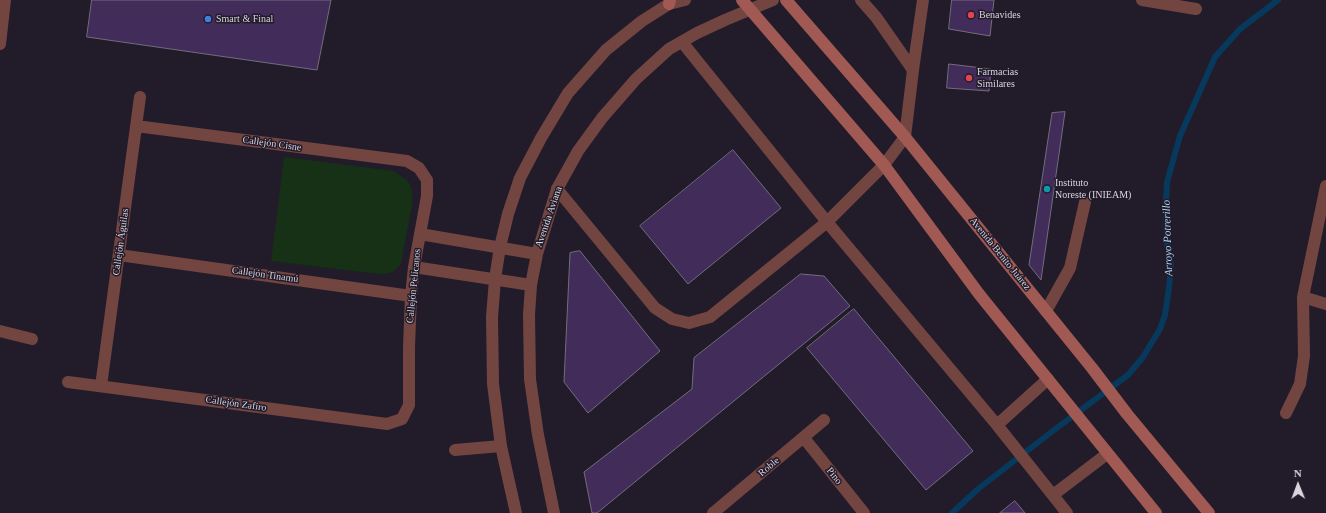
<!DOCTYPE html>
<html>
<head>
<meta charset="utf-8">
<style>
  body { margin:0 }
  #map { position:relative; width:1326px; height:513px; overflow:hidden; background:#221b2a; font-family:"Times New Roman",serif }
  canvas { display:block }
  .north { position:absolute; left:1278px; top:465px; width:40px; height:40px; -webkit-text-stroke:3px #221b2a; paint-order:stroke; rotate:359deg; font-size:11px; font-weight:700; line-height:16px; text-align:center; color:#d9d5df }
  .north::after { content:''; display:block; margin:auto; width:14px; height:18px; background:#d9d5df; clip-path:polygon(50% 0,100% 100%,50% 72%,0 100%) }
</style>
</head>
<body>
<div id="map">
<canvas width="1326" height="513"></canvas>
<div class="north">N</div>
</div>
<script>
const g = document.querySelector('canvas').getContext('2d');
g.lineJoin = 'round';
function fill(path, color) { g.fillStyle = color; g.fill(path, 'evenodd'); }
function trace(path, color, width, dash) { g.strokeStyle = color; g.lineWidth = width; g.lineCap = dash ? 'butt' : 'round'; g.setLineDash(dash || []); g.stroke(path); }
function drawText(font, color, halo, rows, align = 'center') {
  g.font = font + ' "Times New Roman",serif'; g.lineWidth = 3; g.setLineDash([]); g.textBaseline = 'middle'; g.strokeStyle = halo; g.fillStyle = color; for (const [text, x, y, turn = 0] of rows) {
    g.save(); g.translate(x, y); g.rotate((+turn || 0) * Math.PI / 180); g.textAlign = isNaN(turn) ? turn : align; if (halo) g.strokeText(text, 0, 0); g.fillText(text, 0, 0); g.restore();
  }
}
const green = new Path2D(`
  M284,157L394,171L405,179L410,184L412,191V205L401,263C396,272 389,274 379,274L271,261Z`);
const stream = new Path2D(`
  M952,513L978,489L1054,430L1128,375L1143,357L1160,329L1165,315L1169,288L1171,264L1167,243L1166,202L1167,182L1180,136L1215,57L1240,29L1278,0`);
const building = new Path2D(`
  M92,0H331L317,70L87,37Z
  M952,0H994L990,36L949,29Z
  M949,64L991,69L989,91L947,88Z
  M1065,112L1041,280L1029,265L1052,113Z
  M733,150L781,208L688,284L640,226Z
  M580,251L660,351L588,413L564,382L570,253Z
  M801,274L824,276L850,306L597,513H592L584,472L692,389L694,358Z
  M854,309L973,451L926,490L807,348Z
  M1015,501L1025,513H1000Z`);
const lane = new Path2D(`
  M861,0L876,17L913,70
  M682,42L827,222L997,425L1067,513
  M557,189L655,308L672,319L689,323L710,317L827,222L884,165
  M1303,297L1326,186
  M1046,311L1070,268L1085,202
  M0,331L32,339
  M1286,413L1300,384L1304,356L1303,297L1326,304
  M997,425L1048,379
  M455,450L501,446
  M1053,495L1107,454`);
const street = new Path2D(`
  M1142,0L1196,9
  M0,44L5,0
  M884,165L905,137L913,70L923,0
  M420,234L537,254
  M119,255L411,296
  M414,267L531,285
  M68,382L387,424L402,419L409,405V347L411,296L414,267L427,196V180L419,168L407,161L136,126
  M101,386L140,97
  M804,438L864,513
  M516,513L501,446L493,384L492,317L495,279L500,247L508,214L520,178L541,138L568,93L606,50L642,21L669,4L685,0
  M554,513L538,435L530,379L529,315L531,285L537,254L557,189L578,151L602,118L636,79L669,49L697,33L725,20L773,0
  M713,513L824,420`);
const secondary = new Path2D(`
  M742,0L884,165L979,294L1156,513
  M786,0L905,137L1092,368L1127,414L1209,513
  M669,4L670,0`);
const markers = [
  [971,15,4,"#e0444e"],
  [208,19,4,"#3f7fe0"],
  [969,78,4,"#e0444e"],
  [1047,189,4,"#0f9aa8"]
];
const poiNames = [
  ["Benavides",979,15],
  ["Smart & Final",216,19],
  ["Farmacias",977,72],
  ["Similares",977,84],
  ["Instituto",1055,183],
  ["Noreste (INIEAM)",1055,195]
];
const streetNames = [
  ["Callejón Cisne",272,144,8],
  ["Avenida Aviana",549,217,-71],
  ["Callejón Águilas",121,242,-82],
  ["Avenida Benito Juárez",1000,254,51],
  ["Callejón Tinamú",265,275,8],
  ["Callejón Pelícanos",414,286,-84],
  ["Callejón Zafiro",236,404,8],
  ["Roble",769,467,-40],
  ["Pino",834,476,51]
];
const waterNames = [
  ["Arroyo Potrerillo",1168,238,-92]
];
fill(green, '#163115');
trace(stream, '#07395d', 6);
fill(building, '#422d5a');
trace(building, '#736c7e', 1);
trace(lane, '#724541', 12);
trace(street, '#724541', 12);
trace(secondary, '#a15953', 12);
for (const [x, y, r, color] of markers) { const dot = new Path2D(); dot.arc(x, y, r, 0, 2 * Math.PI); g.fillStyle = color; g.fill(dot); trace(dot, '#221b2a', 1.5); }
drawText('10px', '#d9d5df', '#221b2a', poiNames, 'left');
drawText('10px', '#d9d5df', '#221b2a', streetNames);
drawText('italic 11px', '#aad2f6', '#221b2a', waterNames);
</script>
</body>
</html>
